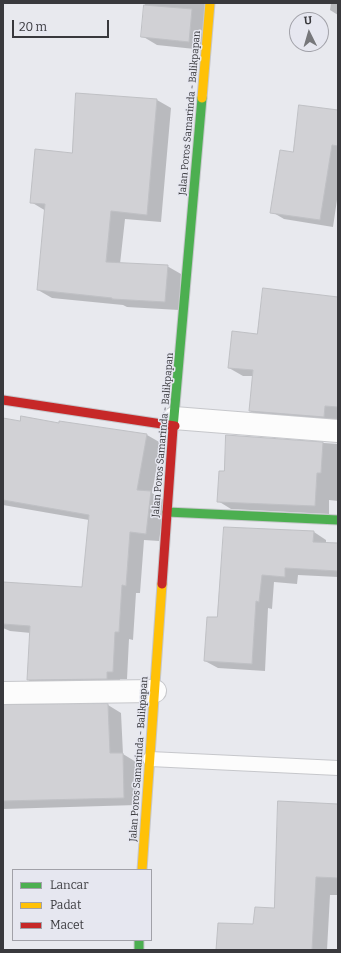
<!DOCTYPE html>
<html>
<head>
<meta charset="utf-8">
<style>
  body { margin:0 }
  #map { position:relative; width:341px; height:953px; overflow:hidden; background:#e8e9ee; font-family:Bitter,serif }
  canvas { display:block }
  .frame { position:absolute; inset:0; border:4px solid #39393d; pointer-events:none }
  .legend { position:absolute; left:12px; top:869px; width:140px; height:72px; box-sizing:border-box; background:#e6e7f0; border:1px solid #a1a1a8; margin:0; padding:5px 7px; list-style:none; font-size:12px; color:#39393d }
  .legend li { display:flex; align-items:center; gap:8px; height:20px }
  .legend b { width:20px; border:1px solid #a1a1a8 }
  .north { position:absolute; left:289px; top:12px; width:40px; height:40px; box-sizing:border-box; background:#e6e7f0; border:1px solid #a1a1a8; border-radius:50%; rotate:355deg; font-size:11px; font-weight:700; line-height:16px; text-align:center; color:#39393d }
  .north::after { content:''; display:block; margin:auto; width:14px; height:18px; background:#76777b; clip-path:polygon(50% 0,100% 100%,50% 72%,0 100%) }
  .scale { position:absolute; left:12px; top:20px; width:97px; height:18px; box-sizing:border-box; border:2px solid #39393d; border-top:0; padding-left:5px; font-size:12px; line-height:14px; white-space:nowrap; color:#39393d; -webkit-text-stroke:3px #e6e7f0; paint-order:stroke }
</style>
</head>
<body>
<div id="map">
<canvas width="341" height="953"></canvas>
<div class="frame"></div>
<ul class="legend">
<li><b style="height:5px;background:#4caf50"></b>Lancar</li>
<li><b style="height:5px;background:#ffc107"></b>Padat</li>
<li><b style="height:5px;background:#c62828"></b>Macet</li>
</ul>
<div class="north">U</div>
<div class="scale">20 m</div>
</div>
<script>
const g = document.querySelector('canvas').getContext('2d');
g.lineJoin = 'round';
function fill(path, color) { g.fillStyle = color; g.fill(path, 'evenodd'); }
function trace(path, color, width, dash) { g.strokeStyle = color; g.lineWidth = width; g.lineCap = dash ? 'butt' : 'round'; g.setLineDash(dash || []); g.stroke(path); }
function drawText(font, color, halo, rows, align = 'center') {
  g.font = font + ' Bitter,serif'; g.lineWidth = 3; g.setLineDash([]); g.textBaseline = 'middle'; g.strokeStyle = halo; g.fillStyle = color; for (const [text, x, y, turn = 0] of rows) {
    g.save(); g.translate(x, y); g.rotate((+turn || 0) * Math.PI / 180); g.textAlign = isNaN(turn) ? turn : align; if (halo) g.strokeText(text, 0, 0); g.fillText(text, 0, 0); g.restore();
  }
}
const shadow = new Path2D(`
  M145,3H210L204,50L157,45L142,36Z
  M331,3H338V15L330,10Z
  M77,94L157,100L171,108L161,222L125,219L120,264L167,266L181,274L179,310L127,307L123,305L52,298L38,290L46,211L31,202L73,154Z
  M338,111V193L333,227L284,219L272,212Z
  M338,298V425L264,419L250,411L253,376H243L229,368L258,335Z
  M3,419L21,422L59,424L60,422L147,435L161,443L152,493L165,501L159,541L144,540L140,593H136L133,640L129,639L127,679H120L121,687L42,688L28,680L31,633L10,631L3,628V583L83,589L89,520L3,505Z
  M227,436L338,444V501L329,500V514L231,509L218,501L225,472Z
  M225,528L314,532L326,540V544H338V577L298,575L297,584L274,582L272,609L268,608L265,671L218,668L205,661L218,618Z
  M338,583V611H337Z
  M108,705L121,713L123,754L136,762L137,805L3,809V706Z
  M338,805V895H330L327,950H217L254,926L275,909Z`);
const building = new Path2D(`
  M144,5L192,9L189,42L141,37Z
  M76,93L157,99L147,215L111,211L106,262L168,265L165,302L112,299V298L37,290L45,204L30,203L35,149L72,153Z
  M299,105L338,110V146L332,145L320,220L270,213L280,150L293,152Z
  M263,288L338,297V407L325,406L324,417L249,411L253,370L228,368L232,331L257,334Z
  M21,416L59,423V421L147,434L137,490L151,491L146,534L130,532L126,586L122,585L119,632H115L113,672H107V679L27,680L30,626L3,624V582L82,587L89,515L3,500V418L20,421Z
  M226,435L323,442L321,473H317L315,506L217,502L219,471H224Z
  M224,527L314,531L313,542L338,543V571L285,568V577L262,575L259,602L256,601L252,664L204,661L207,617H217Z
  M108,704L110,753H123L124,798L3,801V705Z
  M278,801L338,804V878L316,877L312,950H216L218,923L253,924L255,907L274,908Z`);
const lane = new Path2D(`
  M150,759L338,768`);
const street = new Path2D(`
  M174,418L338,431
  M3,693L155,691`);
const fast = new Path2D(`
  M173,428L202,98
  M167,512L338,520
  M139,940V950`);
const slow = new Path2D(`
  M202,98L210,3
  M142,870L162,584`);
const jam = new Path2D(`
  M3,400L175,426
  M162,584L173,428`);
const streetNames = [
  ["Jalan Poros Samarinda - Balikpapan",190,113,-85],
  ["Jalan Poros Samarinda - Balikpapan",163,435,-85],
  ["Jalan Poros Samarinda - Balikpapan",139,759,-86]
];
fill(shadow, '#0003');
fill(building, '#d1d1d5');
trace(building, '#bfc0c4', 1);
trace(lane, '#c6c7cb', 16);
trace(street, '#c6c7cb', 24);
trace(fast, '#c6c7cb', 11);
trace(slow, '#c6c7cb', 11);
trace(jam, '#c6c7cb', 11);
trace(lane, '#fcfcfc', 14);
trace(street, '#fcfcfc', 22);
trace(fast, '#4caf50', 9);
trace(slow, '#ffc107', 9);
trace(jam, '#c62828', 9);
drawText('10px', '#39393d', '#e6e7f0', streetNames);
</script>
</body>
</html>
